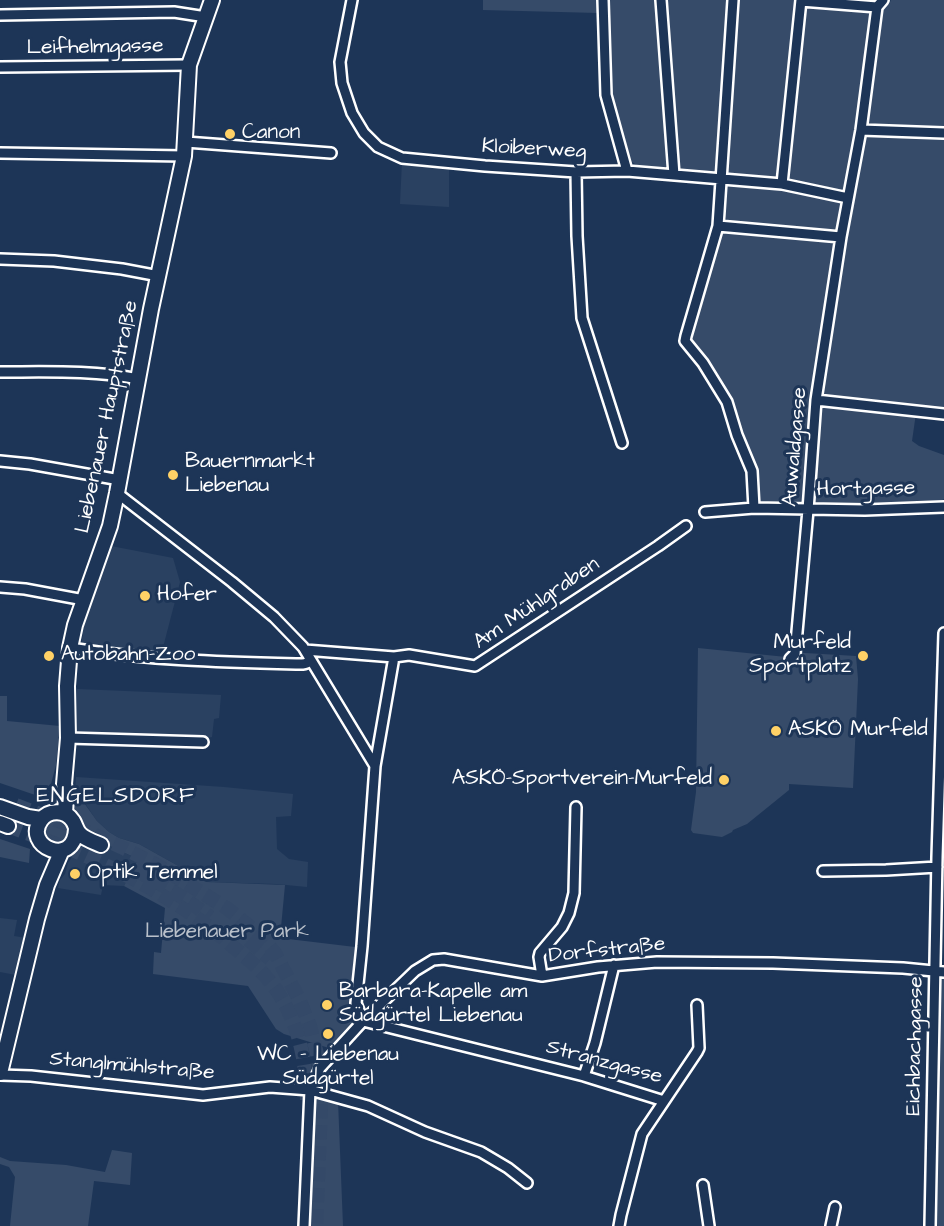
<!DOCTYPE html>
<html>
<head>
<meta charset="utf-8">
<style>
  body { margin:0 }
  canvas { display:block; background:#1d3557 }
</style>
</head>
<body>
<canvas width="944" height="1226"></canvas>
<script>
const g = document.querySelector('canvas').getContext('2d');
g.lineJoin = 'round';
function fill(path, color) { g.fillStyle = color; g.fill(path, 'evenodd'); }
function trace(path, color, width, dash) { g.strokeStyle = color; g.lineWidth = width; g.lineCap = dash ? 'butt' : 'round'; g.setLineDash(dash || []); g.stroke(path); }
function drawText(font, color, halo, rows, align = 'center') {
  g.font = font + ' "Architects Daughter",sans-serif'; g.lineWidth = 6; g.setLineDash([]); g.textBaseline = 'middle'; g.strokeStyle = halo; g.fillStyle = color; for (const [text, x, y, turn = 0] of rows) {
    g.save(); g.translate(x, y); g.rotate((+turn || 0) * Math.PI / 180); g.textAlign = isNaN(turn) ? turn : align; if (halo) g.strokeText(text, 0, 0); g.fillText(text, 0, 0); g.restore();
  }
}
const built = new Path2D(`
  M402,162L449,167V207L400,204Z
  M111,546L173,558L180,582L161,655L81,647L84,625L91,601Z
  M77,689L221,695L219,718L214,719L212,737L202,739L77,735Z
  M76,777L224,787L293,794L291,816L276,817L277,849L289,859L308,862L307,887L276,884L207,882L139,844L119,838L109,832L97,821L82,799L86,795L75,793Z
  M83,831L99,841L138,859L124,886L103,885L101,895L58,888L60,880L65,874L68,863L77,850Z
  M0,918L17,920L14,936L26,938L16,975L0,972Z`);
const green = new Path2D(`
  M483,0H598L599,13L483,10Z
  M605,0H658L670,168L668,169L638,166L632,162L610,94Z
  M664,0H731L720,170L715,174L680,170L676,167Z
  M736,0H798L779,176L776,180L729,173L726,169Z
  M891,0H944V129L868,127L864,124L882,7L889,4Z
  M807,4L870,9L874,13L845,190L840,192L787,182L785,178L803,8Z
  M867,134L944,137V411L821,397L862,138Z
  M728,183L784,188L839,199L843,202L839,227L835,231L728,222C721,212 723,193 728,183Z
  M727,229L832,239L837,246L806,506H761L757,503L742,439L689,336L719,236Z
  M828,403L916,413L912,441L919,446L944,455V499L939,502L815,505L812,502L820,405Z
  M698,648L786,657L788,652L856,656L858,679L853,788L789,784V790L747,824L733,830L732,832L722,837L693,833L691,830L696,792Z
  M0,696H7V721L60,726L56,765L47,799L0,783Z
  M75,793L86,795L82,800L97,821L109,832L119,838L139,844L207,882L285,885L280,938L355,947L350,1001V1009L353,1021L329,1048L284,1034L276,1029L248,986L153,974L154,952L161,953L165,908L124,886L127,880L115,865L132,872L138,859L88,836L71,808L69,800Z
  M45 831a12 12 0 1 1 24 0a12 12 0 1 1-24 0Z
  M0,839L30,849L29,863L0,857Z
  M944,978V1226H934L940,980Z
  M319,1092L338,1101L343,1226H308L315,1100Z
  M112,1150L132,1153L130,1185L94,1181L88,1226H10L15,1177L9,1167L0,1164V1157L10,1161L66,1165L105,1172Z`);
const primaryTunnel = new Path2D(`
  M16,805L93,834L125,849L157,865L228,909L259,934L275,953L299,999L310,1026L317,1054L321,1081V1108L316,1226
  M8,826C31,835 54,843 77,852C132,876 187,906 232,946C246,957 261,970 272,984C298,1018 307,1062 307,1104
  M135,870C161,883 186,899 210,917
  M233,926L270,959`);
const minor = new Path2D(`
  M352,0L340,62L342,83L352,113L364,133L378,147L402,158L485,166L576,172L627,171L782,184L848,198
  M603,0L606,95L627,171
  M661,0L674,175
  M801,1L877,7
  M0,15L174,12L206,17
  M0,67L189,65
  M861,130L944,133
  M186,142L331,153
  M0,153L184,156
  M576,172L577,236L582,318L622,443
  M782,184L801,0
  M718,226L841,237
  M0,259L54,261L122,269L159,276
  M0,372C46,372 94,370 139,379
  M816,400L944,414
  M0,461L30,464L120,480
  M117,493L232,582L274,617L303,647L375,766L362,946L356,1003L363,1021
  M754,508L865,510L944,507
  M705,512L754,508L752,471L737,435L727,402L703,363L685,341L686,336L718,226L733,0
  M0,587L25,589L84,600
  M70,648C145,660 220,662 296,664C301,664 307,665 310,660
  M305,650L394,657L409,655L475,666L658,546L686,526
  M790,659L795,654L808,510L816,400L841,237L861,130L877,7L883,0
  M68,738L203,742
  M375,766L394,657
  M823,871L886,870L937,867
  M542,976L539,957L540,953L562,927L569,913L574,893L576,807
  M363,1021L584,1076L664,1101
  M0,1075L31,1076L203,1095L270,1087L310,1090L368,1106L425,1132L481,1152L508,1168L527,1183
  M584,1076L595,1043L614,965
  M703,1185L709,1226
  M304,1226L310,1090L320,1068L363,1021L415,971L433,960L444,959L542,976L598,967L657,962L773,963L903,968L944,972
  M619,1226L621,1215L642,1134L697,1052L699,1048L697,1005
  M831,1226L835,1207
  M930,1226L937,857L944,633`);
const primary = new Path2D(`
  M0,807L28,817L41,819
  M65,814L66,796L64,784L68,738L67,686L70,648L75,625L110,526L117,493L151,309L184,156L189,65L212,0
  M0,823L8,826
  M76,829C74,869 22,846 41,820C49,809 66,810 73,821C76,826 76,830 80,834C85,839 94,842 101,845
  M0,1073L37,919L47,885L62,850`);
const markers = [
  [230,134,6,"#ffd166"],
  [173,475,6,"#ffd166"],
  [145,596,6,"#ffd166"],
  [49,656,6,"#ffd166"],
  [863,656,6,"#ffd166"],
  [776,731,6,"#ffd166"],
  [724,780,6,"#ffd166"],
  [75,874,6,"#ffd166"],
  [327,1005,6,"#ffd166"],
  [328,1034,6,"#ffd166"]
];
const streetNames = [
  ["Leifhelmgasse",95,48,-1],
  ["Kloiberweg",534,150,3],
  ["Liebenauer Hauptstraße",108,417,-78],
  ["Auwaldgasse",796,447,-85],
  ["Hortgasse",866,490,-1],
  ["Am Mühlgraben",537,604,-34],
  ["Dorfstraße",607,951,-6],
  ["Eichbachgasse",916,1046,-89],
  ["Stranzgasse",604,1063,15],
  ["Stanglmühlstraße",132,1067,5]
];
const poiNames = [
  ["Canon",242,134],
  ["Bauernmarkt",185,463],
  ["Liebenau",185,487],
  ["Hofer",157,596],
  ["Murfeld",851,644,"right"],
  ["Sportplatz",851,668,"right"],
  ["Autobahn-Zoo",61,656],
  ["ASKÖ Murfeld",788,731],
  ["ASKÖ-Sportverein-Murfeld",712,780,"right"],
  ["Optik Temmel",87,874],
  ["Barbara-Kapelle am",339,993],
  ["Südgürtel Liebenau",339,1017],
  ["WC - Liebenau",328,1056,"center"],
  ["Südgürtel",328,1080,"center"]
];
const parkNames = [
  ["Liebenauer Park",227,933]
];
const neighbourhoodNames = [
  ["ENGELSDORF",116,797]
];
fill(built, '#2a4161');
fill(green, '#364b69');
trace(primaryTunnel, '#344968', 14, [14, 7]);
trace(minor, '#fff', 14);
trace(primary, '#fff', 18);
trace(minor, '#1d3557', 9);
trace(primary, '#1d3557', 14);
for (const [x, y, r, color] of markers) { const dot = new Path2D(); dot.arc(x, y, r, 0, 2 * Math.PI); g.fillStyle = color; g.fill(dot); trace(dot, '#1d3557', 2); }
drawText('21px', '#fff', '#1d3557', streetNames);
drawText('21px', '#fff', '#1d3557', poiNames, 'left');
drawText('21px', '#b9c0ca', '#1d3557', parkNames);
g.letterSpacing = '1.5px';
drawText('22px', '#fff', '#1d3557', neighbourhoodNames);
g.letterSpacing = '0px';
</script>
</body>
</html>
